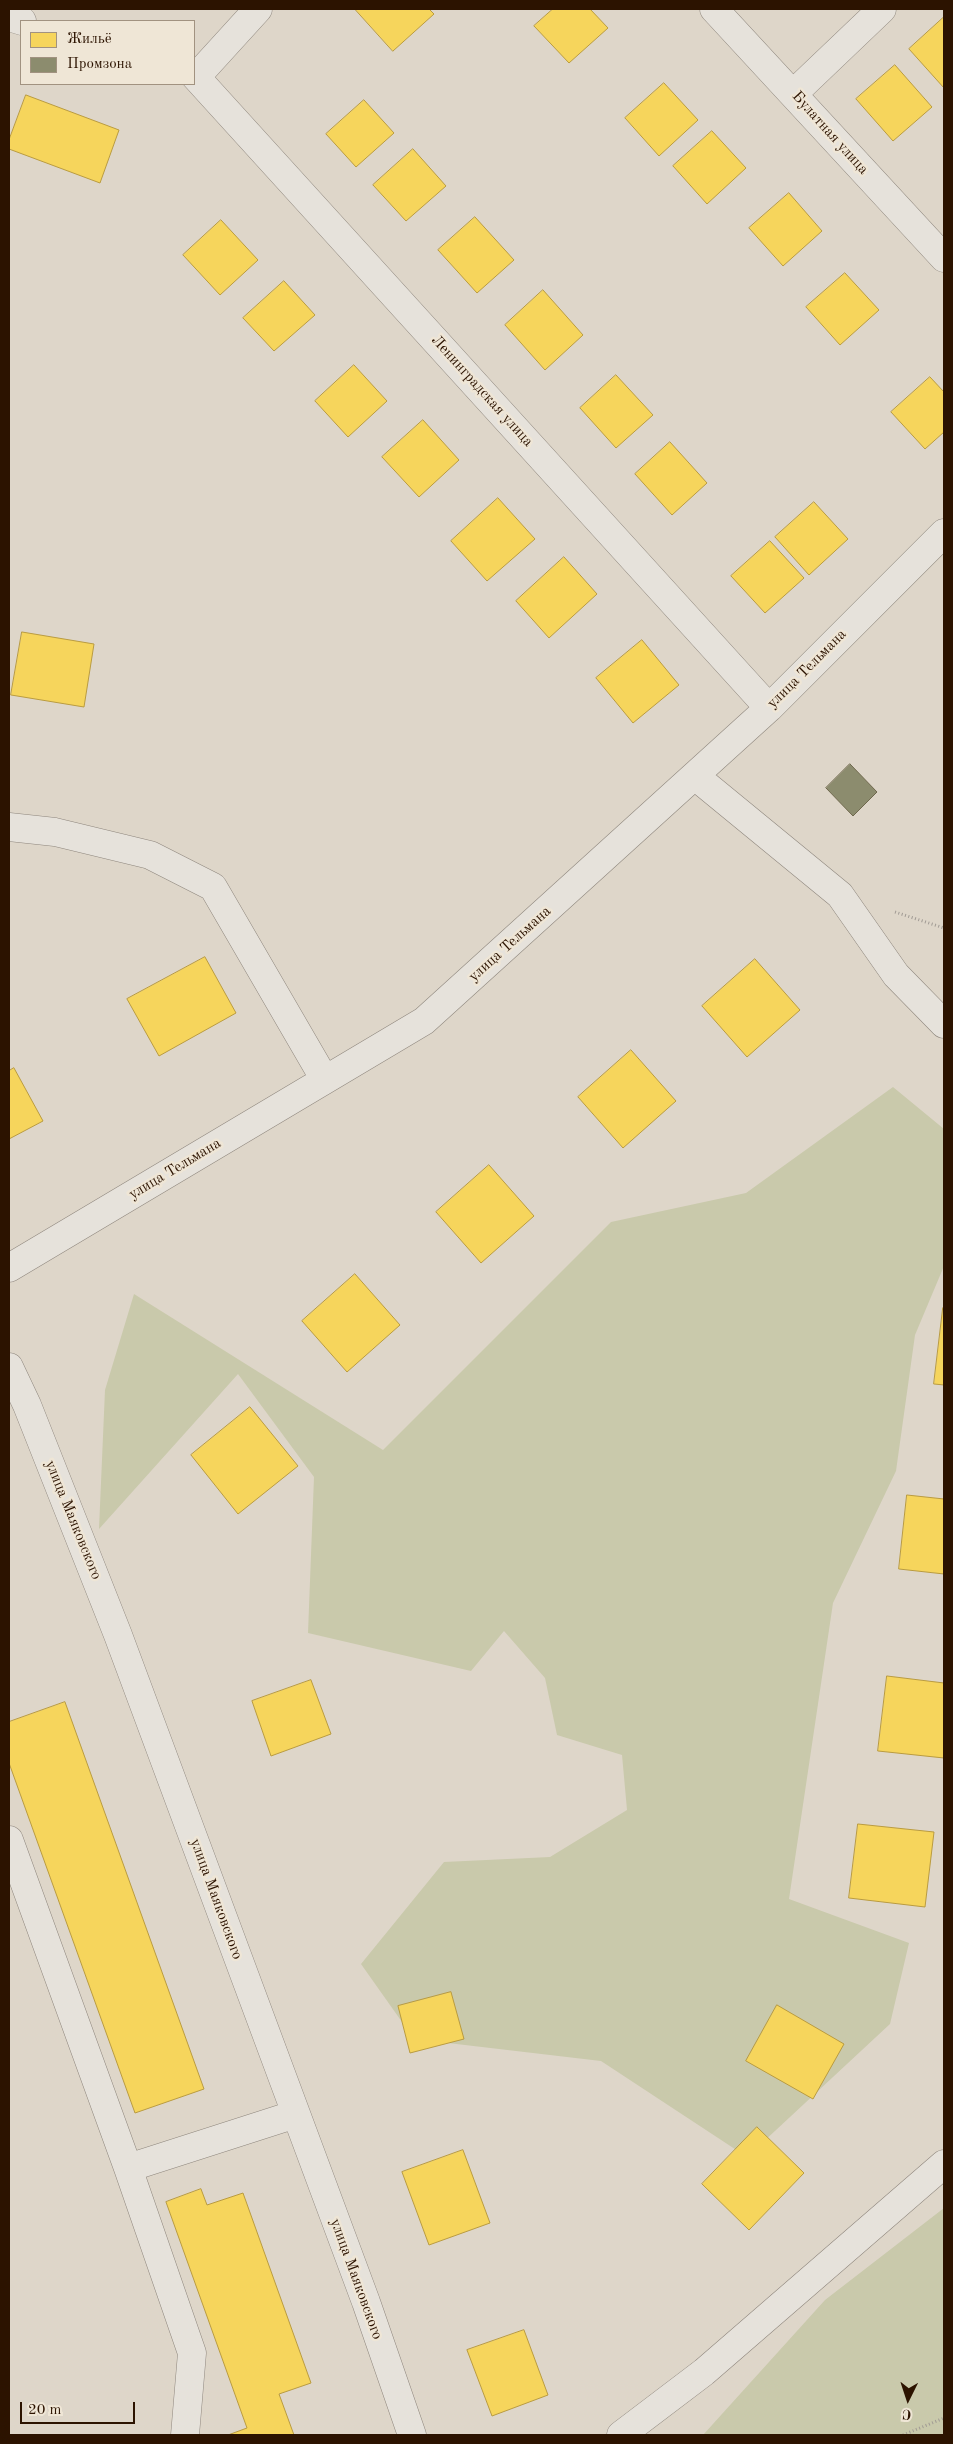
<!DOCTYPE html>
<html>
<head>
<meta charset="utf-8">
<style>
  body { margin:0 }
  #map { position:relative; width:953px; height:2444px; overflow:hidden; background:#ded6c9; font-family:"Old Standard TT",serif }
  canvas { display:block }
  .frame { position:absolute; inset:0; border:10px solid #2c1300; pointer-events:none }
  .legend { position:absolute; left:20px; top:20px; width:175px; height:65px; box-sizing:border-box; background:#efe6d6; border:1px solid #a19280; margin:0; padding:6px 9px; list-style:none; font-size:15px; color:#2c1300 }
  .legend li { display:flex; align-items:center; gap:10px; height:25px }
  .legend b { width:25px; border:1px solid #a19280 }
  .north { position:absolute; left:883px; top:2374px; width:50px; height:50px; -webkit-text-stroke:4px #efe6d6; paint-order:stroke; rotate:184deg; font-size:14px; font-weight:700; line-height:20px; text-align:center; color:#2c1300 }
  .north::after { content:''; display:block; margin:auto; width:18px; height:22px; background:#2c1300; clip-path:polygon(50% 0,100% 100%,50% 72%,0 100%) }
  .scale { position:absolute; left:20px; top:2402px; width:115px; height:22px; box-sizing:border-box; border:2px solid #2c1300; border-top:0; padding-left:6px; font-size:15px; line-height:18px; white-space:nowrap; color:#2c1300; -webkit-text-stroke:4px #efe6d6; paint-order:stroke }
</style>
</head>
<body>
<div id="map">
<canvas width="953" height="2444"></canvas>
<div class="frame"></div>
<ul class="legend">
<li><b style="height:14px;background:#f6d55c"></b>Жильё</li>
<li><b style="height:14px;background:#8c8c6e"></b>Промзона</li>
</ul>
<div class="north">С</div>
<div class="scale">20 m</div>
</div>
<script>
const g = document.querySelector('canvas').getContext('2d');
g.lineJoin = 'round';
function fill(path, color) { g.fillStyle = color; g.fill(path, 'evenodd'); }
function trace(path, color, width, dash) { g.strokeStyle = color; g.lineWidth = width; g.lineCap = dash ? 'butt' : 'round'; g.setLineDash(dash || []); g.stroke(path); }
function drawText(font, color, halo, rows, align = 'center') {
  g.font = font + ' "Old Standard TT",serif'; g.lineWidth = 5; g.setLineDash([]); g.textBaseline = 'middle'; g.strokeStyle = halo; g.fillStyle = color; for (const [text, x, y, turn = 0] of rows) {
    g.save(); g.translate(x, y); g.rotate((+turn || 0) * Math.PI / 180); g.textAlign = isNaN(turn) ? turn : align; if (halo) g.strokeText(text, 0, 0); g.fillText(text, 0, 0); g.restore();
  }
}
const green = new Path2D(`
  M893,1087L944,1129V1266L915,1335L896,1471L833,1603L789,1899L909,1943L890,2024L747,2157L601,2061L414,2039L361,1964L444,1862L550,1857L627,1810L622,1755L557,1735L545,1678L504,1631L471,1671L308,1633L314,1477L238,1374L99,1529L105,1390L134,1294L383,1450L611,1222L746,1193Z
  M944,2208V2435H703L825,2300Z`);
const homes = new Path2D(`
  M355,9H429L434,14L393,51Z
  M553,9H590L608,28L569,63L534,26Z
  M944,17V88L909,49Z
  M895,65L932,107L893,141L856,99Z
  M664,83L698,120L659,156L625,118Z
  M26,95L119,130L100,183L9,149V140Z
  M364,100L394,133L356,167L326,134Z
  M712,131L746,168L707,204L673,166Z
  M413,149L446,186L406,221L373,185Z
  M789,193L822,231L783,266L749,228Z
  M475,217L514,260L477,293L438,250Z
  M221,220L258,260L220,295L183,255Z
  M845,273L879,310L840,345L806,307Z
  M284,281L315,315L274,351L243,318Z
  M543,290L583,335L545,370L505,325Z
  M354,365L387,401L348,437L315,401Z
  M616,375L653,415L616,448L580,408Z
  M930,377L944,392V432L925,449L891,412Z
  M423,420L459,460L419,497L382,457Z
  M670,442L707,483L672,515L635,474Z
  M498,498L535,539L487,581L451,541Z
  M814,502L848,539L809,575L775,537Z
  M770,541L804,578L765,613L731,576Z
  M564,557L597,594L549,638L516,601Z
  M22,632L94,644L84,707L11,695Z
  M642,640L679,685L633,723L596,678Z
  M205,957L236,1013L159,1056L127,999Z
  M755,959L800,1010L747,1057L702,1006Z
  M631,1050L676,1101L623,1148L578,1097Z
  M14,1068L43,1121L9,1139V1071Z
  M489,1165L534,1216L481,1263L436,1212Z
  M355,1274L400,1325L347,1372L302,1321Z
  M943,1308L944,1309V1385L934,1384Z
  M250,1407L298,1466L238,1514L191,1455Z
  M907,1495L944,1499V1574L899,1569Z
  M887,1676L944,1683V1758L878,1751Z
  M311,1680L331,1734L271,1756L252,1701Z
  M65,1702L204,2089L135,2113L9,1763V1722Z
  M858,1824L934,1832L925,1907L849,1898Z
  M451,1992L464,2039L410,2053L398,2006Z
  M777,2005L844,2044L813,2099L746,2061Z
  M757,2127L804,2173L749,2230L702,2184Z
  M463,2150L490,2223L429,2245L402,2172Z
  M201,2189L207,2205L243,2193L311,2383L279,2394L294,2435H228L247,2428L166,2202Z
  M524,2330L548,2395L492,2416L467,2350Z`);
const industry = new Path2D(`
  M850,764L877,792L853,816L826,788Z`);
const path = new Path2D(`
  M895,912L944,928
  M903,2435L944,2418`);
const minor = new Path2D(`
  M714,9L944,258
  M9,17L22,21
  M194,75L769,708
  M197,76L258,9
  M794,93L882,9
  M695,776L840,895L896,975L944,1024
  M9,827L55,832L150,855L213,887L325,1080
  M9,1268L424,1021L769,708L944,533
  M9,1367L27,1405L118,1635L366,2302L412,2435
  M9,1840L128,2168L192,2353L185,2435
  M128,2168L296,2114
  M621,2435L704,2372L944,2164`);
const streetNames = [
  ["Булатная улица",830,133,48],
  ["Ленинградская улица",482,391,48],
  ["улица Тельмана",807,669,-45],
  ["улица Тельмана",510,944,-42],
  ["улица Тельмана",175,1169,-31],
  ["улица Маяковского",73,1520,68],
  ["улица Маяковского",216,1899,70],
  ["улица Маяковского",356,2279,70]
];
fill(green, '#c9c9ab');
fill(homes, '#f6d55c');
trace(homes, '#b99b40', 1);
fill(industry, '#8c8c6e');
trace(industry, '#6f684d', 1);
trace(minor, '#8e867d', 29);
trace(path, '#a19b94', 3, [1, 2.5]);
trace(minor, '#e6e2db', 28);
drawText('15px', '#2c1300', '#efe6d6', streetNames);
</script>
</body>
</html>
